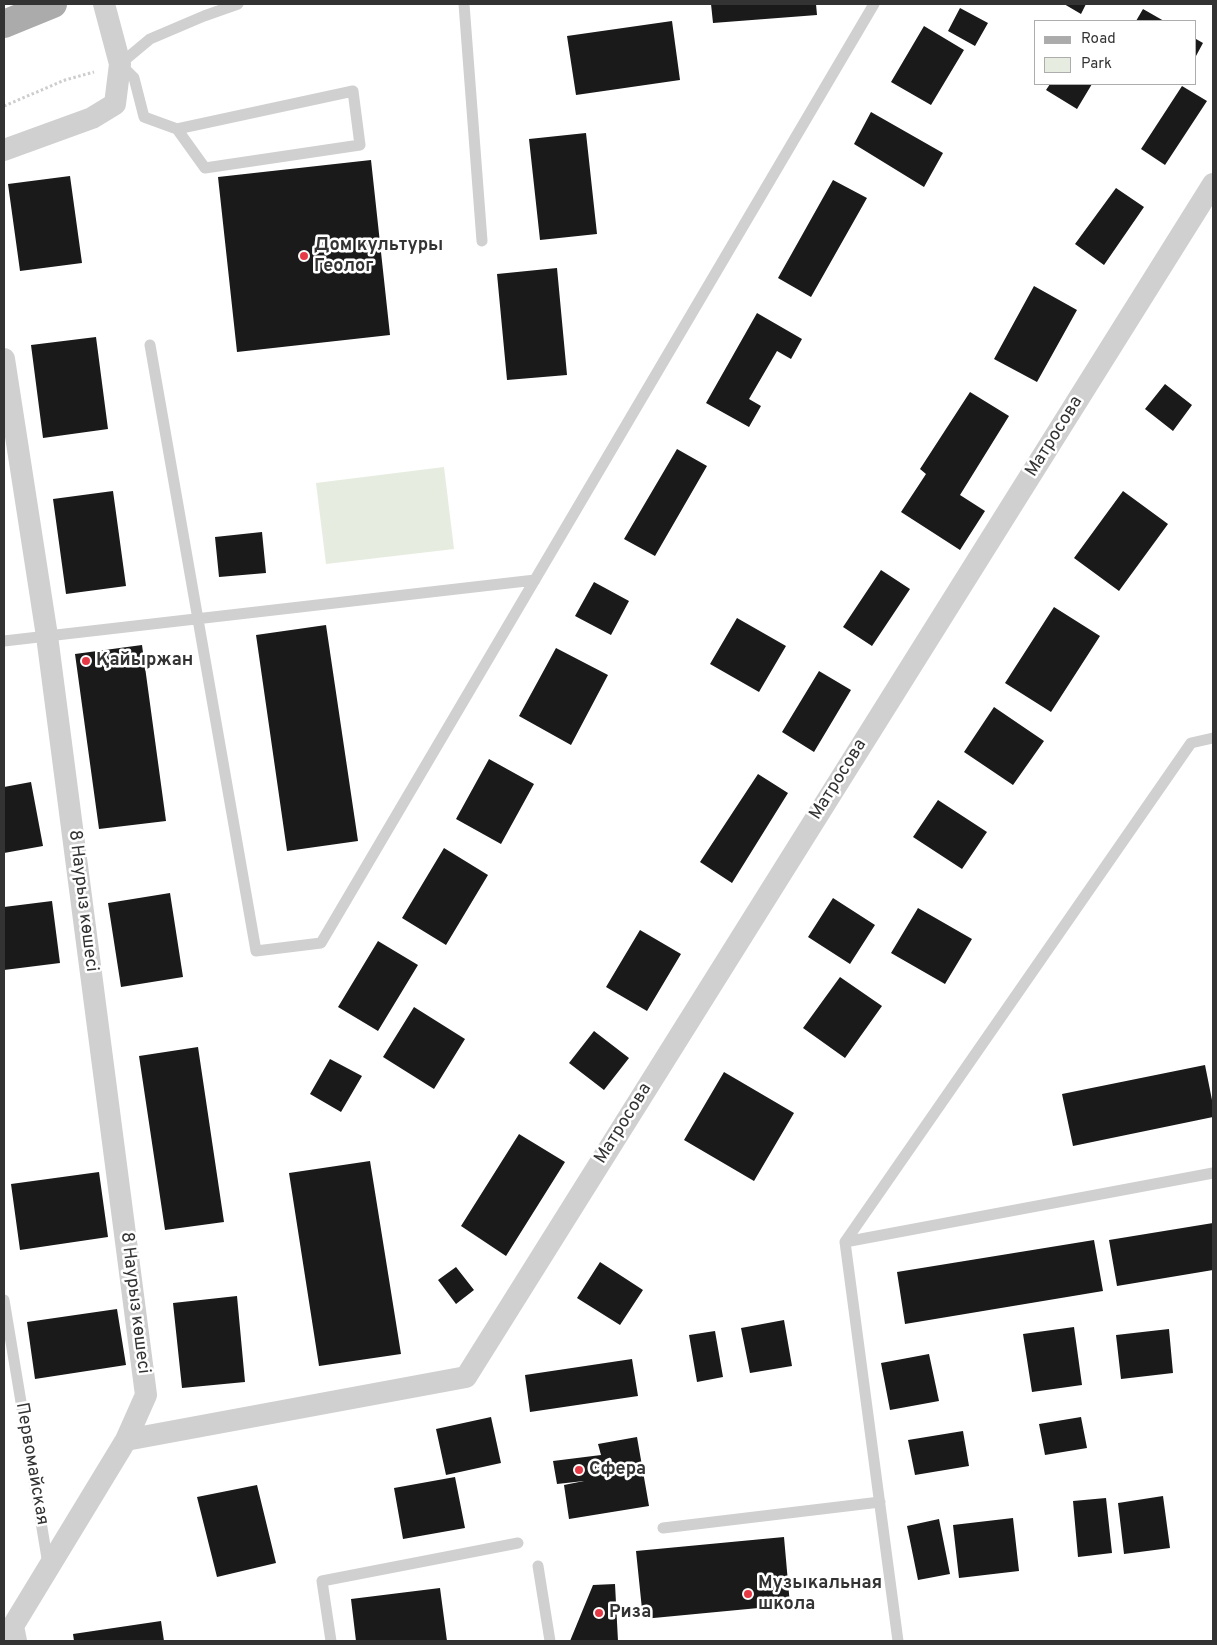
<!DOCTYPE html>
<html>
<head>
<meta charset="utf-8">
<style>
  body { margin:0 }
  #map { position:relative; width:1217px; height:1645px; overflow:hidden; background:#fff; font-family:Overpass,sans-serif }
  canvas { display:block }
  .frame { position:absolute; inset:0; border:5px solid #333; pointer-events:none }
  .legend { position:absolute; left:1034px; top:20px; width:162px; height:65px; box-sizing:border-box; background:#fff; border:1px solid #adadad; margin:0; padding:6px 9px; list-style:none; font-size:15px; color:#333 }
  .legend li { display:flex; align-items:center; gap:10px; height:25px }
  .legend b { width:25px; border:1px solid #adadad }
</style>
</head>
<body>
<div id="map">
<canvas width="1217" height="1645"></canvas>
<div class="frame"></div>
<ul class="legend">
<li><b style="height:6px;background:#ababab"></b>Road</li>
<li><b style="height:14px;background:#e6ecdf"></b>Park</li>
</ul>
</div>
<script>
const g = document.querySelector('canvas').getContext('2d');
g.lineJoin = 'round';
function fill(path, color) { g.fillStyle = color; g.fill(path, 'evenodd'); }
function trace(path, color, width, dash) { g.strokeStyle = color; g.lineWidth = width; g.lineCap = dash ? 'butt' : 'round'; g.setLineDash(dash || []); g.stroke(path); }
function drawText(font, color, halo, rows, align = 'center') {
  g.font = font + ' Overpass,sans-serif'; g.lineWidth = 5; g.setLineDash([]); g.textBaseline = 'middle'; g.strokeStyle = halo; g.fillStyle = color; for (const [text, x, y, turn = 0] of rows) {
    g.save(); g.translate(x, y); g.rotate((+turn || 0) * Math.PI / 180); g.textAlign = isNaN(turn) ? turn : align; if (halo) g.strokeText(text, 0, 0); g.fillText(text, 0, 0); g.restore();
  }
}
const green = new Path2D(`
  M444,467L454,549L326,564L316,483Z`);
const building = new Path2D(`
  M711,4H816L817,15L713,23Z
  M1064,4H1086L1081,14Z
  M960,8L988,23L975,46L948,31Z
  M1143,9L1164,21H1136Z
  M672,21L680,80L576,95L567,36Z
  M924,26L964,50L931,105L891,82Z
  M1196,39L1203,43L1196,56Z
  M1050,84H1092L1077,109L1046,90Z
  M1182,86L1207,101L1165,165L1141,149Z
  M871,112L943,153L924,187L854,144Z
  M586,133L597,234L540,240L529,139Z
  M371,160L390,335L237,352L218,177Z
  M70,176L82,263L20,271L8,184Z
  M833,180L867,198L811,297L778,278Z
  M1116,188L1144,207L1104,265L1075,244Z
  M557,268L567,375L507,380L497,274Z
  M1034,286L1077,310L1037,382L994,359Z
  M757,313L802,339L791,359L777,351L749,399L761,406L749,427L706,403Z
  M96,337L108,429L43,438L31,345Z
  M1165,384L1192,405L1173,431L1145,409Z
  M970,392L1009,416L960,495L985,511L960,550L901,512L926,474L920,469Z
  M677,449L707,466L655,556L624,539Z
  M113,491L126,586L66,594L53,499Z
  M1123,491L1168,524L1119,591L1074,558Z
  M262,532L266,573L219,577L215,537Z
  M881,570L910,589L872,646L843,627Z
  M594,582L629,601L611,635L575,616Z
  M1054,607L1100,636L1051,712L1005,683Z
  M737,618L786,646L759,692L710,664Z
  M326,625L358,841L287,851L256,635Z
  M142,645L166,821L99,829L75,654Z
  M556,648L608,675L571,745L519,716Z
  M819,671L851,690L814,752L782,732Z
  M994,707L1044,741L1013,785L964,752Z
  M489,759L534,784L501,844L456,819Z
  M758,774L788,793L732,883L700,862Z
  M31,782L43,846L4,853V787Z
  M938,800L987,832L962,869L913,837Z
  M444,848L488,875L446,945L402,918Z
  M170,893L183,977L121,987L108,903Z
  M833,898L875,925L850,964L808,937Z
  M52,901L60,963L4,970V907Z
  M918,908L972,939L945,984L891,953Z
  M640,930L681,954L647,1011L606,987Z
  M378,941L418,965L378,1031L338,1007Z
  M840,977L882,1006L845,1058L803,1028Z
  M414,1007L465,1039L434,1089L383,1057Z
  M594,1031L629,1058L604,1090L569,1063Z
  M198,1047L224,1222L165,1230L139,1056Z
  M330,1059L362,1076L341,1112L310,1094Z
  M1205,1065L1213,1105V1117L1073,1146L1062,1094Z
  M724,1072L794,1113L754,1181L684,1140Z
  M519,1134L565,1162L506,1256L461,1226Z
  M370,1161L401,1354L319,1366L289,1173Z
  M99,1172L108,1237L20,1250L11,1184Z
  M1213,1223V1270L1117,1286L1109,1240Z
  M1094,1240L1103,1291L905,1324L897,1272Z
  M600,1262L643,1290L620,1325L577,1298Z
  M456,1267L474,1290L456,1304L438,1280Z
  M237,1296L245,1382L182,1388L173,1303Z
  M117,1309L126,1365L35,1379L27,1322Z
  M784,1320L792,1366L750,1373L741,1328Z
  M1074,1327L1082,1385L1032,1392L1023,1334Z
  M1169,1329L1173,1373L1121,1379L1116,1335Z
  M715,1331L723,1377L697,1382L689,1335Z
  M929,1354L939,1401L890,1410L881,1363Z
  M632,1359L638,1396L530,1412L525,1375Z
  M491,1417L501,1463L446,1475L436,1429Z
  M1081,1417L1087,1448L1045,1455L1039,1424Z
  M963,1431L969,1466L915,1475L908,1440Z
  M637,1437L649,1506L569,1519L564,1485L584,1481L557,1484L553,1461L601,1455L598,1444Z
  M455,1477L465,1528L403,1539L394,1488Z
  M257,1485L276,1563L217,1577L197,1497Z
  M1163,1496L1170,1548L1124,1554L1118,1503Z
  M1106,1498L1112,1553L1078,1557L1073,1501Z
  M1013,1518L1019,1571L959,1578L953,1525Z
  M939,1519L950,1574L918,1580L907,1526Z
  M784,1537L790,1605L643,1619L636,1551Z
  M615,1584L618,1641H570L593,1585Z
  M440,1588L447,1641H356L351,1599Z
  M161,1621L164,1641H74L73,1634Z`);
const path = new Path2D(`
  M4,106L65,80L94,72`);
const service = new Path2D(`
  M464,4L482,241
  M177,129L205,168L360,145L353,91L177,129L144,117L134,78L120,64L150,39L204,16L238,4
  M150,345L256,951L321,943L874,4
  M4,641L535,580
  M845,1242L1213,1173
  M4,1300L48,1564
  M663,1528L880,1502
  M538,1566L550,1641
  M331,1641L322,1581L518,1543
  M898,1641L845,1242L1191,743L1213,738`);
const minor = new Path2D(`
  M4,150L92,118L115,104L120,64L104,4
  M4,359L47,636L146,1395L126,1440L13,1626L16,1641
  M126,1440L466,1377L1213,184`);
const primary = new Path2D(`
  M4,24L53,4`);
const markers = [
  [304,256,5,"#e63946"],
  [86,661,5,"#e63946"],
  [579,1470,5,"#e63946"],
  [748,1594,5,"#e63946"],
  [599,1613,5,"#e63946"]
];
const poiNames = [
  ["Дом культуры",314,246],
  ["Геолог",314,267],
  ["Қайыржан",96,661],
  ["Сфера",589,1470],
  ["Музыкальная",758,1584],
  ["школа",758,1605],
  ["Риза",609,1613]
];
const streetNames = [
  ["Матросова",1055,437,-58],
  ["Матросова",839,780,-58],
  ["8 Наурыз көшесі",82,901,83],
  ["Матросова",624,1124,-58],
  ["8 Наурыз көшесі",134,1303,83],
  ["Первомайская",31,1464,80]
];
fill(green, '#e6ecdf');
fill(building, '#1a1a1a');
trace(path, '#cdcdcd', 3, [2.5, 2.5]);
trace(service, '#d0d0d0', 11);
trace(minor, '#d0d0d0', 22);
trace(primary, '#ababab', 28);
for (const [x, y, r, color] of markers) { const dot = new Path2D(); dot.arc(x, y, r, 0, 2 * Math.PI); g.fillStyle = color; g.fill(dot); trace(dot, '#fff', 2); }
drawText('bold 18px', '#333', '#fff', poiNames, 'left');
drawText('18px', '#333', '#fff', streetNames);
</script>
</body>
</html>
